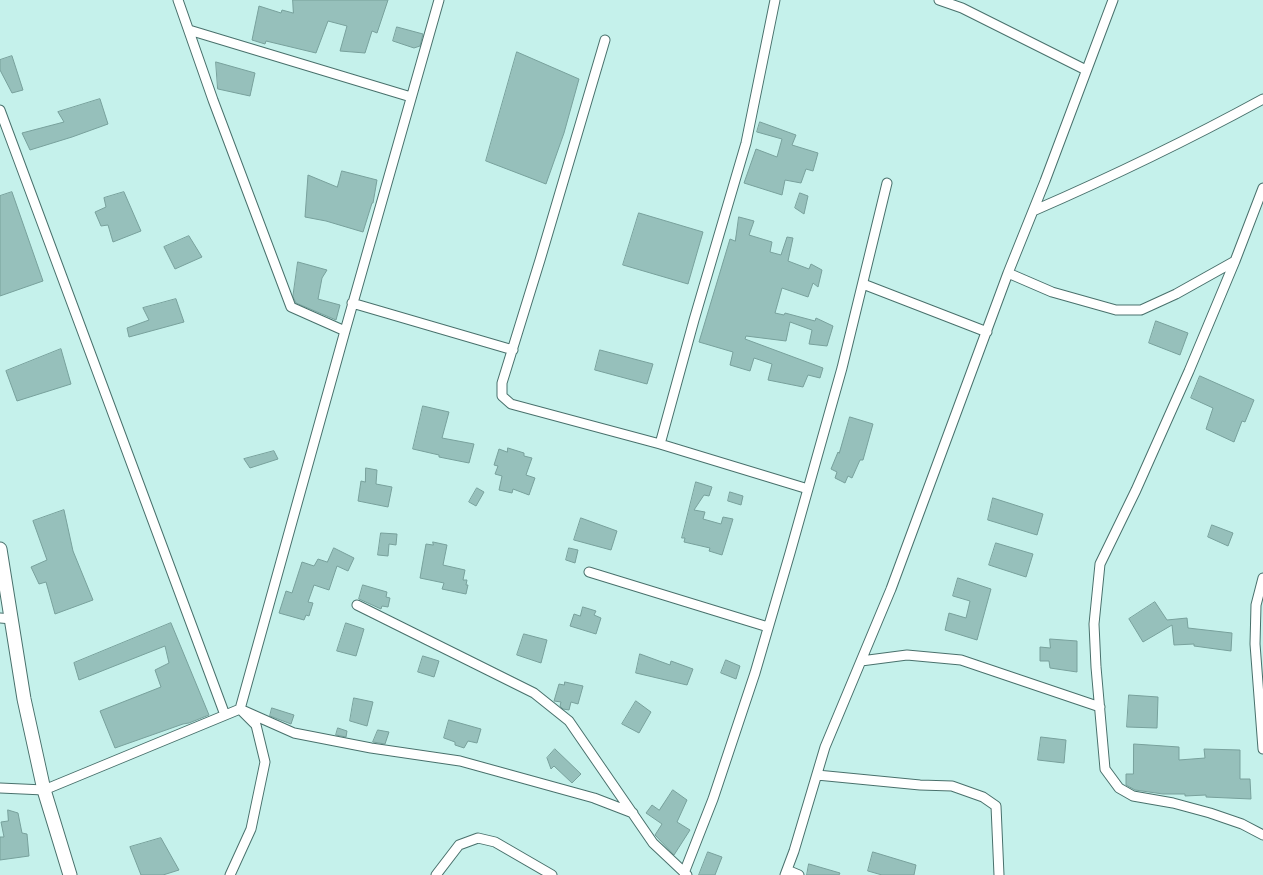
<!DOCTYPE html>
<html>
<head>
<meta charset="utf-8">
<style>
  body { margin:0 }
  canvas { display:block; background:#c5f1eb }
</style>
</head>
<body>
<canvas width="1263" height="875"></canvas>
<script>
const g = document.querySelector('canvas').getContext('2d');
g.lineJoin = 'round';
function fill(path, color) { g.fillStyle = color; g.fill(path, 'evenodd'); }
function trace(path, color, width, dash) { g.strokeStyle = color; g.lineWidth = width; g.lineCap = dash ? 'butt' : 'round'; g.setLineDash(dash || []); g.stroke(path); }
const building = new Path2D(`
  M293,0H388L377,33L372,31L365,53L340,51L347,26L328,21L316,53L266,41L265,44L252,40L259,6L281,13L282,10L293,13Z
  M397,27L423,34L420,46L414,48L393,41Z
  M517,52L579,79L564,133L546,184L486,161Z
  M12,56L23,90L12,93L0,70V60Z
  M216,62L255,73L250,96L218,89Z
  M100,99L108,124L72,137L30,150L22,133L64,122L58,112Z
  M760,122L796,135L792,145L818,153L813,171L806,169L801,183L785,180L782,195L744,183L756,149L777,157L782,139L757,132Z
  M342,171L377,180L373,203H372L363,232L326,221L305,217L308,175L337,187Z
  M12,192L43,281L0,296V196Z
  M124,192L141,231L113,242L108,225L101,226L95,212L106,207L104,198Z
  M800,193L808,196L804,214L795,208Z
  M639,213L703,232L688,284L623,265Z
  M739,217L754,221L749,235L772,242L770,252L781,255L787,237L793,238L788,261L809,269L811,264L822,270L818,287L813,283L808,297L782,288L775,313L784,315L785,313L815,321L816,318L833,326L827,346L809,344L812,330L790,322L786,341L746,336L745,339L823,368L820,378L808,375L803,387L768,380L772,364L754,358L750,371L730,365L733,352L699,342L730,239L735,241Z
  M189,236L202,257L175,269L164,247Z
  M298,262L327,270L322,278L318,299L340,305L336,320L296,303L293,297Z
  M176,299L184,322L129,337L127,328L149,320L143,308Z
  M1156,321L1188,333L1180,355L1149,343Z
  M61,349L71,384L17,401L6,371Z
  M600,350L653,364L647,384L595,370Z
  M1200,376L1254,400L1245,422L1242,421L1234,442L1206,429L1213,408L1191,398Z
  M423,406L449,412L442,438L474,444L469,463L439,457V455L413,449Z
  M850,417L873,424L863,460H860L852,478L848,476L845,483L835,478L837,472L831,469L838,452L839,453Z
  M508,448L524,453V456L532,458L526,475L535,478L529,495L513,489L512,493L499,490L502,476L495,474L498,466L494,465L499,449L507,452Z
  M274,451L278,459L250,468L244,459Z
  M366,468L377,470L376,484L392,487L388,507L358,501L361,481L365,482Z
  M696,482L712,487L709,496L704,495L694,510L705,512L703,519L721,524L723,517L733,519L722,555L709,551L710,548L684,542L685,538H682Z
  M477,488L484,492L476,506L469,502Z
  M730,492L743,496L741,505L728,501Z
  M993,498L1043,514L1037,535L988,520Z
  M64,510L73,551L93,600L55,614L46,582L39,584L31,567L47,560L33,521Z
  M581,518L617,531L611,550L574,540Z
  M1212,525L1233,533L1228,546L1208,537Z
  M381,533L397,534L396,545L389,544L388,556L378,555Z
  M433,542L447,545L443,565L465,570L463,580H467L466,585H468L466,594L442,589L444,583L420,578L426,544L433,545Z
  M996,543L1033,554L1026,577L989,565Z
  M334,548L354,558L348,571L337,566L329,590L314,585L308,602L313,603L309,616L306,615L304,620L279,613L286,591L292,593L302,562L314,566L318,559L327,562Z
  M569,548L578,550L575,563L566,560Z
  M958,578L991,589L977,640L945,630L949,613L966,618L970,601L953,596Z
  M363,585L387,592L386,597L390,598L388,607L382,606L381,609L359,599Z
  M1155,602L1167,620L1187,618L1188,628L1232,633L1231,651L1194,646V644L1174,645L1172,625L1143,642L1129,619Z
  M583,607L596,611L594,615L601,618L596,634L570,626L574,614L580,616Z
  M171,623L209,715L189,723L183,724L115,748L100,711L161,687L155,670L169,663L165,646L79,680L74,663Z
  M346,623L364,629L356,656L337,651Z
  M524,634L547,640L541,663L517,655Z
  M1050,639L1077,641V672L1050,668L1049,661H1040V647L1050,648Z
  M640,654L670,665L671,661L693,669L687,685L636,673Z
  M423,656L439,661L434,677L418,672Z
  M726,660L740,666L736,679L721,673Z
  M565,682L583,686L578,704L571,702L569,710L563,709L560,706L561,702L554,701L559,684L564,685Z
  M1129,695L1158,697L1157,728L1127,727Z
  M354,698L373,702L367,726L350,721Z
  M636,701L651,712L639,733L622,724Z
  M272,708L294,715L291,724L270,716Z
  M449,720L481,729L477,743L468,741L464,748L455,745V742L444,738Z
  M338,728L347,731L346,737L336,735Z
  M378,730L389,732L385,744L373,742Z
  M1041,737L1066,740L1064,763L1038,760Z
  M1134,744L1179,747V760L1205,758L1204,749L1240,750V779H1250L1251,799L1206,797V795L1185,796V794H1163L1135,790L1126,785V774H1133Z
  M555,749L581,774L572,783L554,766L551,769L547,758Z
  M673,790L687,800L677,822L690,830L674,855L655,835L662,824L646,813L652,805L659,810Z
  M8,810L18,813L22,833L27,834L29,856L0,860V837H4L1,822L8,821Z
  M161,838L179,870L163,875H141L130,847Z
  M708,852L722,857L715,875H699Z
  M873,852L916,865L914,875H882L868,871Z
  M809,864L840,873L839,875H807Z`);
const street = new Path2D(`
  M939,0L962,8L1086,70
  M189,30L411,97
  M605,40L540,260L502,383V396L511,404L660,444L808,489
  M0,110L225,715
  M1263,188L1235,261L1189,371L1136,490L1100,564L1094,624L1096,667L1105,769L1119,788L1133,796L1173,803L1210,813L1242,824L1263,835
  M1033,211C1111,177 1188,140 1263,99
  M1008,273L1052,292L1116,310H1141L1176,294L1235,261
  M863,284L987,332
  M352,303L513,350
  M345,331L439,0
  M660,444L694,320L746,143L775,0
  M589,572L768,627
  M1263,578L1256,605L1255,644L1263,749
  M357,605L534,693L569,721L653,843L687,875
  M0,618L12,619
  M861,661L907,655L961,660L1100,707
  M817,775L920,785L952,786L983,797L996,806L999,875
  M0,788L44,790L240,709L345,331L291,307L213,100L178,0
  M787,870L799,875
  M684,873L713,799L755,673L790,553L842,368L887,183
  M230,875L251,829L265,762L256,725L240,709L294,733L371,748L460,761L594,798L633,813
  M436,875L459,845L478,838L495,842L552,875
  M785,875L794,851L825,747L891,589L1008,273L1045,181L1113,0`);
const secondary = new Path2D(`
  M0,549L24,699L44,790L70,875`);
fill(building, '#96c0bb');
trace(building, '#78a19c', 1);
trace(street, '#49716c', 11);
trace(secondary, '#49716c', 15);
trace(street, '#fff', 9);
trace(secondary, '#fff', 13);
</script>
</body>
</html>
